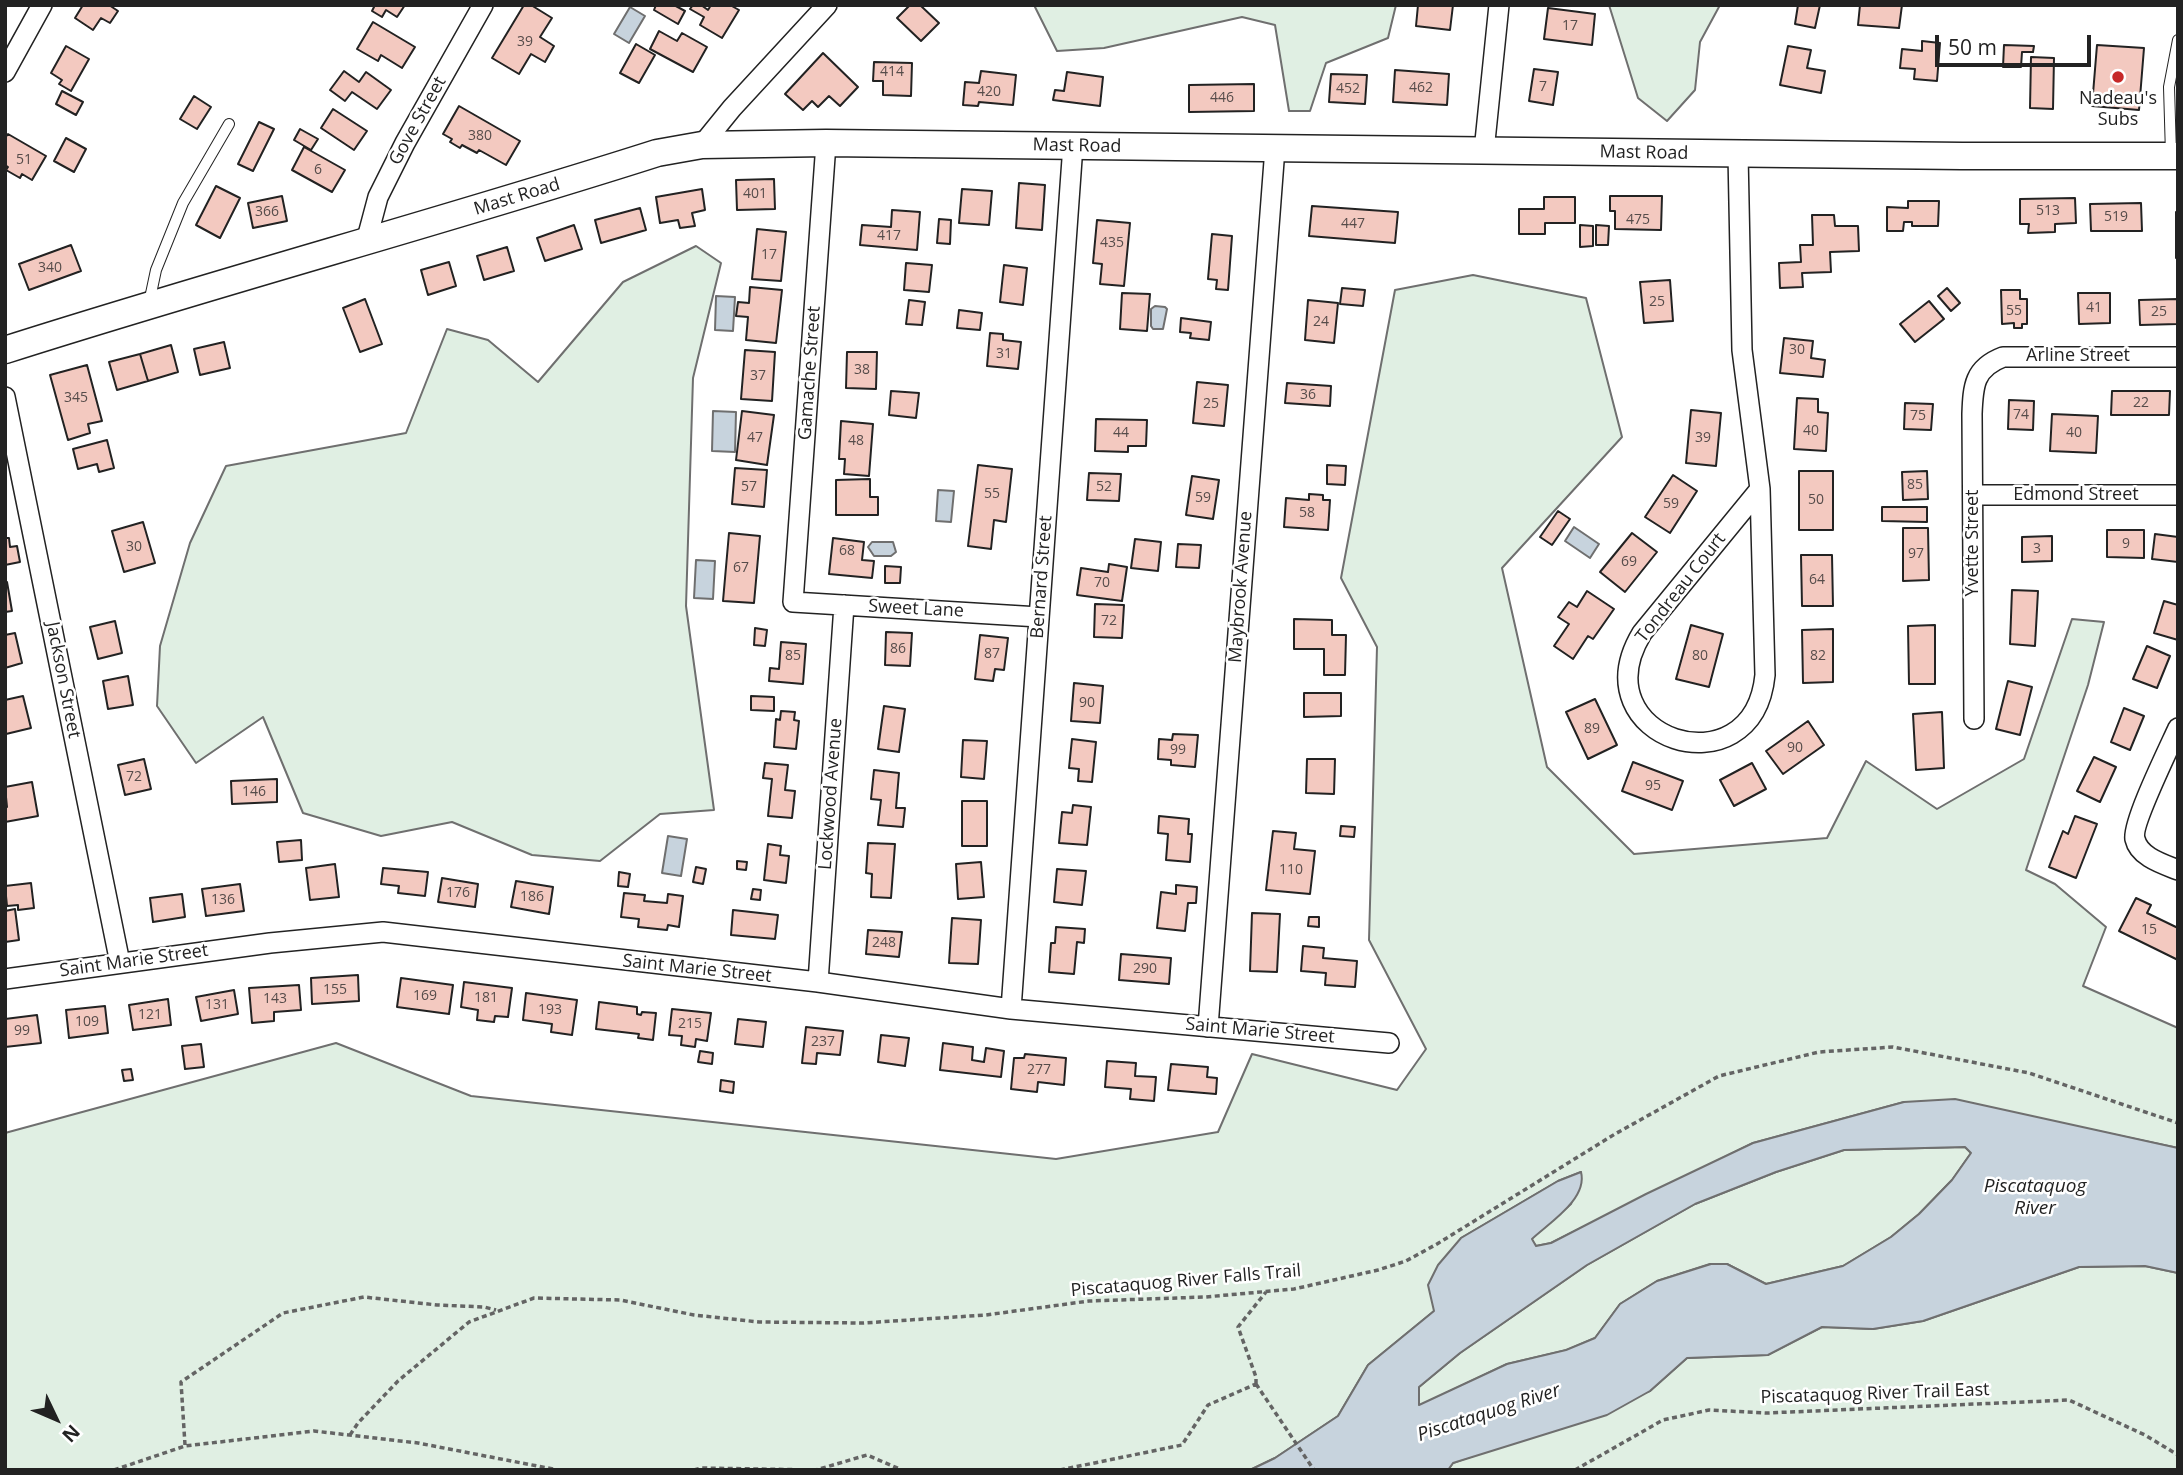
<!DOCTYPE html>
<html>
<head>
<meta charset="utf-8">
<style>
  body { margin:0 }
  #map { position:relative; width:2183px; height:1475px; overflow:hidden; background:#fff; font-family:"Open Sans",sans-serif }
  canvas { display:block }
  .frame { position:absolute; inset:0; border:7px solid #222; pointer-events:none }
  .north { position:absolute; left:21px; top:1384px; width:70px; height:70px; -webkit-text-stroke:5px #fff; paint-order:stroke; rotate:134deg; font-size:19px; font-weight:700; line-height:28px; text-align:center; color:#222 }
  .north::after { content:''; display:block; margin:auto; width:24px; height:32px; background:#222; clip-path:polygon(50% 0,100% 100%,50% 72%,0 100%) }
  .scale { position:absolute; left:1935px; top:35px; width:156px; height:32px; box-sizing:border-box; border:4px solid #222; border-top:0; padding-left:9px; font-size:21px; line-height:24px; white-space:nowrap; color:#222; -webkit-text-stroke:5px #fff; paint-order:stroke }
</style>
</head>
<body>
<div id="map">
<canvas width="2183" height="1475"></canvas>
<div class="frame"></div>
<div class="north">N</div>
<div class="scale">50 m</div>
</div>
<script>
const g = document.querySelector('canvas').getContext('2d');
g.lineJoin = 'round';
function fill(path, color) { g.fillStyle = color; g.fill(path, 'evenodd'); }
function trace(path, color, width, dash) { g.strokeStyle = color; g.lineWidth = width; g.lineCap = dash ? 'butt' : 'round'; g.setLineDash(dash || []); g.stroke(path); }
function drawText(font, color, halo, rows, align = 'center') {
  g.font = font + ' "Open Sans",sans-serif'; g.lineWidth = 5; g.setLineDash([]); g.textBaseline = 'middle'; g.strokeStyle = halo; g.fillStyle = color; for (const [text, x, y, turn = 0] of rows) {
    g.save(); g.translate(x, y); g.rotate((+turn || 0) * Math.PI / 180); g.textAlign = isNaN(turn) ? turn : align; if (halo) g.strokeText(text, 0, 0); g.fillText(text, 0, 0); g.restore();
  }
}
const green = new Path2D(`
  M1034,5H1396L1388,38L1326,63L1310,111H1289L1275,25L1242,17L1104,48L1057,51Z
  M1609,5H1720L1700,42L1695,90L1667,121L1638,98Z
  M696,246L721,263L693,378L686,606L714,810L660,814L600,861L532,855L452,822L381,836L303,813L263,717L196,763L157,706L160,646L190,543L226,466L406,433L447,329L488,340L538,382L623,282Z
  M1473,275L1586,298L1622,437L1502,568L1547,767L1634,854L1827,838L1866,761L1937,809L2024,759L2072,619L2104,622L2088,685L2026,870L2055,884L2106,927L2083,986L2178,1028V1148L2064,1124L1904,1102L1753,1143L1551,1243L1536,1246L1531,1239L1571,1204L1581,1172L1558,1181L1461,1238L1434,1311L1368,1365L1338,1416L1275,1458L1250,1470H5V1133L336,1043L471,1096L1056,1159L1218,1132L1252,1054L1397,1090L1426,1049L1369,940L1377,647L1341,578L1395,290Z
  M1965,1147L1971,1153L1952,1180L1919,1214L1891,1237L1843,1266L1766,1284L1727,1264H1710L1657,1281L1620,1304L1595,1338L1567,1350L1507,1364L1419,1406V1387L1460,1353L1587,1265L1695,1204L1776,1172L1844,1150Z
  M2145,1266L2178,1273V1470H1448L1453,1463L1650,1391L1687,1358L1767,1355L1822,1327L1873,1329L1923,1321L2079,1267Z`);
const water = new Path2D(`
  M630,7L645,16L629,43L614,34Z
  M716,296L735,297L733,331L715,330Z
  M1155,306L1165,307L1167,309L1163,329H1153L1151,326V309Z
  M713,411L736,412L735,452L712,451Z
  M938,490L954,491L951,522L936,521Z
  M1574,527L1599,544L1590,558L1565,541Z
  M872,542H893L896,552L891,556H874L868,547Z
  M696,560L715,561L713,599L694,598Z
  M668,836L687,839L681,876L662,873Z
  M1955,1099L2178,1148V1273L2145,1266L2079,1267L1923,1321L1873,1329L1822,1327L1768,1355L1687,1358L1650,1391L1607,1415L1453,1463L1448,1470H1250L1275,1458L1338,1416L1368,1365L1434,1311L1428,1285L1438,1265L1461,1238L1558,1181L1581,1172C1588,1199 1549,1223 1532,1239L1536,1246L1551,1243L1646,1194L1753,1143L1904,1102ZM1965,1147L1971,1153L1952,1180L1919,1214L1891,1237L1843,1266L1766,1284L1727,1264H1711L1657,1281L1620,1304L1595,1338L1566,1350L1507,1364L1419,1405V1387L1460,1353L1587,1265L1695,1204L1776,1172L1844,1150Z`);
const building = new Path2D(`
  M83,5H109L118,11L110,23L101,18L93,30L75,18Z
  M375,5H405L397,17L386,10L382,17L372,11Z
  M524,5H531L552,18L540,37L554,46L545,62L531,54L519,74L492,58Z
  M656,5H674L685,11L678,24L654,10Z
  M693,5H701L708,10L711,5H730L739,10L722,38L700,25L704,17L690,9Z
  M910,5H920L939,23L921,41L897,18Z
  M1418,5H1453L1450,30L1416,26Z
  M1798,5H1820L1815,28L1795,24Z
  M1860,5H1902L1899,28L1858,25Z
  M1548,8L1595,14L1592,45L1544,39Z
  M373,22L415,47L402,68L381,55L378,61L357,49Z
  M659,31L677,41L682,33L707,47L693,72L650,49Z
  M1922,41L1940,43L1937,81L1914,79L1915,69L1900,68L1902,49L1922,51Z
  M636,44L655,55L639,83L620,73Z
  M2004,45L2034,46L2033,52H2022L2021,67H2003Z
  M2097,45L2144,48L2139,110L2092,106Z
  M66,46L89,59L71,91L59,84L62,80L51,73Z
  M1788,46L1811,50L1807,68L1825,71L1821,93L1780,85Z
  M823,53L858,87L840,106L829,96L818,107L812,101L803,110L785,94Z
  M2031,57L2054,58L2053,109L2030,108Z
  M874,62L912,63L911,96L883,95V81H873Z
  M1534,69L1558,72L1553,105L1529,101Z
  M1395,70L1449,74L1447,105L1393,102Z
  M344,71L359,82L366,72L391,90L377,109L352,92L345,101L330,90Z
  M981,71L1016,75L1013,105L979,102L978,106L963,105L965,82L979,83Z
  M1067,72L1103,77L1100,106L1053,100L1055,90L1064,91Z
  M1331,74L1367,75L1365,104L1329,102Z
  M1254,84V111L1189,112V85Z
  M62,91L83,102L76,115L56,104Z
  M194,96L211,107L197,129L180,119Z
  M459,106L520,141L506,165L479,150L477,153L462,145L460,148L450,142L452,139L443,134Z
  M333,109L367,131L354,150L321,128Z
  M259,122L274,129L253,171L238,164Z
  M300,129L318,139L311,150L294,140Z
  M8,134L46,156L32,180L22,174L20,178L6,170L8,167L5,165V138Z
  M66,138L86,149L74,172L54,161Z
  M304,147L345,170L332,192L292,170Z
  M774,179L775,209L737,210L736,180Z
  M1019,183L1045,185L1042,230L1016,228Z
  M216,186L240,198L220,238L196,225Z
  M702,189L705,210L692,213L695,226L680,228L678,220L660,223L656,197Z
  M962,189L992,191L989,225L959,223Z
  M282,196L287,221L253,228L248,203Z
  M1610,196H1662L1661,230L1615,229V211H1610Z
  M1544,197H1575V223H1545V234H1519V209H1544Z
  M2075,198L2076,223L2055,224V232L2028,233L2029,224H2020V199Z
  M1908,201H1939L1938,226H1912V222H1904L1903,231H1887V207L1908,208Z
  M2141,203L2142,231H2091L2090,204Z
  M1312,206L1398,212L1395,243L1309,236Z
  M640,208L646,230L601,243L595,220Z
  M892,210L920,212L917,250L860,245L862,225L891,227Z
  M2176,212H2178V258H2176Z
  M1812,215H1834L1835,226H1858L1859,251L1830,252L1831,272L1802,273L1803,287L1780,288L1779,263L1801,262L1800,245H1813Z
  M939,219L951,220L950,244L937,243Z
  M1097,220L1130,223L1124,286L1100,284L1102,264L1093,263Z
  M574,225L582,249L545,261L537,238Z
  M1580,225L1593,226V246L1580,247Z
  M1596,225L1609,226L1608,245H1596Z
  M757,229L786,232L781,281L752,279Z
  M1212,234L1232,236L1228,290L1216,289L1217,280L1208,279Z
  M71,245L81,271L29,290L19,264Z
  M507,247L514,271L484,280L477,256Z
  M449,262L456,286L428,295L421,270Z
  M906,263L932,265L929,292L904,290Z
  M1004,265L1027,268L1023,305L1000,302Z
  M1670,280L1673,321L1644,323L1640,282Z
  M750,287L782,290L776,343L746,340L748,317L736,316L738,302L749,303Z
  M1342,288L1365,290L1363,306L1340,304Z
  M1947,288L1960,303L1951,311L1938,296Z
  M2001,290H2020V299H2027V324H2022V328H2014V323L2002,324Z
  M1122,293L1150,294L1147,331L1120,329Z
  M2078,293H2110V323L2079,324Z
  M365,299L382,344L360,352L343,308Z
  M2178,299V324L2140,325L2139,300Z
  M909,300L925,302L922,325L906,324Z
  M1308,300L1338,303L1334,343L1305,340Z
  M1929,301L1944,319L1915,342L1900,324Z
  M959,310L982,313L980,330L957,328Z
  M1181,318L1211,322L1209,340L1190,338L1191,333L1180,332Z
  M990,333L1003,334V340L1021,342L1018,369L987,366Z
  M1784,338L1813,341L1811,358L1825,360L1823,377L1780,373Z
  M224,342L230,368L200,375L194,349Z
  M171,345L178,372L148,381L140,354Z
  M745,350L775,352L772,401L741,399Z
  M847,352H877L876,389L846,388Z
  M140,354L148,381L117,390L109,362Z
  M87,365L102,421L88,424L90,433L68,440L50,375Z
  M1197,382L1228,385L1224,426L1193,423Z
  M1287,383L1331,386L1330,406L1285,403Z
  M891,391L919,393L916,418L889,415Z
  M2112,391H2170L2169,415H2111Z
  M1797,398L1818,399V412L1828,413L1826,451L1794,449Z
  M2009,400L2034,401L2033,430L2008,429Z
  M1905,403L1933,404L1931,430L1904,429Z
  M1691,410L1721,413L1716,466L1686,463Z
  M742,411L774,415L767,465L736,460Z
  M2052,414L2098,416L2096,453L2050,451Z
  M1096,419L1147,420L1146,446H1128V452L1095,451Z
  M841,421L873,424L869,476L844,474L845,459H839Z
  M107,440L114,468L99,472L97,464L78,469L73,449Z
  M978,465L1012,469L1006,522L994,520L991,549L968,546Z
  M1327,465L1346,466L1345,485L1327,484Z
  M735,468L767,470L764,507L732,504Z
  M1799,471H1833V530H1799Z
  M1927,471L1928,499L1903,500L1902,472Z
  M1089,473L1121,474L1119,501L1087,500Z
  M1673,475L1697,491L1670,533L1645,517Z
  M1192,476L1219,480L1213,519L1186,515Z
  M870,479V497H878V515H836V480Z
  M1309,494L1323,495V500H1330L1328,530L1284,527L1286,498L1309,500Z
  M1882,507H1927V522L1882,521Z
  M1558,511L1570,519L1552,545L1540,537Z
  M143,522L155,563L124,572L112,531Z
  M1903,528H1928L1929,580L1903,581Z
  M2107,530H2144V558L2107,557Z
  M729,533L760,536L754,603L723,601Z
  M1632,533L1657,552L1625,592L1600,572Z
  M2155,534L2178,537V562L2152,559Z
  M2052,536V561L2022,562V537Z
  M5,538H9L10,547L17,546L20,562L5,565Z
  M833,538L864,542L862,560L874,561L872,578L829,574Z
  M1135,539L1161,542L1158,571L1131,568Z
  M1178,544L1201,545L1199,568L1176,567Z
  M1801,555H1832L1833,606H1802Z
  M1109,564L1127,567L1122,601L1077,595L1081,568L1108,572Z
  M885,566L901,567L900,583H885Z
  M5,582H7L12,611L5,612Z
  M2012,590L2038,591L2035,646L2010,644Z
  M1587,591L1614,609L1593,639L1588,636L1573,659L1554,646L1569,624L1558,617L1569,602L1577,607Z
  M2164,601L2178,605V640L2154,633Z
  M1095,604L1124,605L1122,638L1094,637Z
  M1294,619L1332,620V635H1346L1345,675H1324V649H1294Z
  M115,621L122,653L98,659L90,627Z
  M1691,625L1723,634L1709,687L1676,679Z
  M1935,625V684H1909L1908,626Z
  M755,628L767,630L765,646L754,645Z
  M1833,629V682L1803,683L1802,630Z
  M886,632L912,633L910,666L885,665Z
  M15,633L22,663L5,668V635Z
  M980,635L1008,638L1004,670L995,669L993,681L975,679Z
  M781,642L806,644L803,684L769,681L770,668L779,669Z
  M2147,646L2170,656L2157,688L2133,679Z
  M128,676L133,705L108,709L103,681Z
  M2008,681L2032,687L2020,735L1996,729Z
  M1074,683L1103,686L1100,723L1071,721Z
  M1304,693H1341V716L1304,717Z
  M23,696L31,728L6,734L5,700Z
  M751,696L774,697V711L751,710Z
  M1595,699L1617,745L1588,759L1566,712Z
  M884,706L905,709L899,752L878,749Z
  M2124,708L2144,716L2130,750L2111,742Z
  M781,711L795,712L794,720L799,721L796,749L774,747L776,719L780,720Z
  M1942,712L1944,768L1916,770L1913,714Z
  M1808,721L1824,745L1783,774L1766,751Z
  M1173,734L1198,735L1195,767L1171,765V760L1158,759L1159,739L1172,740Z
  M1072,739L1096,742L1092,782L1078,781L1079,769L1069,768Z
  M963,740L987,741L984,779L961,777Z
  M2094,757L2116,767L2100,802L2077,791Z
  M144,759L151,789L125,795L118,765Z
  M1307,759H1335L1334,794L1306,793Z
  M1633,762L1683,781L1672,810L1622,791Z
  M765,763L788,765L785,790L795,791L792,818L768,816L772,779L763,778Z
  M1752,763L1766,789L1734,806L1720,780Z
  M874,770L899,773L896,808H905L903,827L878,825L881,800L871,799Z
  M277,779V802L232,804L231,781Z
  M32,782L38,816L5,822V807H7L5,787Z
  M962,801H987V846H962Z
  M1073,805L1091,807L1087,845L1059,843L1062,812L1072,813Z
  M1159,816L1189,819L1188,834H1192L1190,862L1166,860L1168,834L1158,833Z
  M2075,816L2097,824L2076,878L2049,867L2063,831L2068,834Z
  M1341,826L1355,827L1354,837L1340,836Z
  M1273,831L1296,833L1294,849L1315,851L1310,894L1266,890Z
  M301,840L302,860L279,862L277,842Z
  M868,843L895,844L891,898L871,897L872,874L866,873Z
  M768,844L781,846L780,855L789,856L786,883L764,880Z
  M737,861L747,862L746,870L737,869Z
  M981,862L984,897L958,899L956,864Z
  M335,864L339,897L310,900L306,868Z
  M696,867L706,869L703,884L693,882Z
  M383,868L428,872L425,896L398,893L399,886L381,884Z
  M1057,869L1086,871L1082,905L1054,902Z
  M619,872L630,874L628,887L618,886Z
  M442,878L478,884L475,907L438,902Z
  M516,881L553,887L549,914L511,907Z
  M31,883L34,908L18,910V905L7,906L5,886Z
  M240,884L244,911L206,916L202,889Z
  M1176,885L1197,887L1196,903H1188L1185,931L1157,928L1161,892L1176,894Z
  M753,889L761,890L760,900L751,899Z
  M624,893L645,895L644,901L667,903L668,894L683,896L679,927L668,925L667,930L638,927L639,919L621,917Z
  M182,894L185,917L153,922L150,898Z
  M2136,898L2151,905L2147,913L2178,928V960L2119,931Z
  M15,909L19,940L5,942V911Z
  M733,910L778,915L775,939L731,935Z
  M1252,913L1280,914L1277,972L1250,971Z
  M1309,917H1319V927L1308,926Z
  M952,918L981,920L978,964L949,963Z
  M1056,927L1085,929L1084,943L1077,942L1074,974L1049,972L1051,943H1055Z
  M868,930L902,932L899,957L866,954Z
  M1303,946L1324,948L1323,958L1357,961L1355,987L1325,985L1326,973L1301,971Z
  M1121,954L1171,958L1169,984L1119,980Z
  M358,975L359,1001L312,1004L311,978Z
  M401,978L453,985L449,1014L397,1007Z
  M464,982L512,988L508,1017L495,1016L494,1022L477,1020L478,1010L461,1007Z
  M299,985L301,1010L274,1012V1021L252,1023L249,988Z
  M234,990L238,1014L201,1021L196,997Z
  M526,993L577,1000L572,1035L551,1032L552,1024L523,1020Z
  M168,999L171,1025L133,1030L129,1005Z
  M599,1002L637,1007V1014L641,1015L642,1012L656,1013L653,1040L638,1038L639,1034L596,1029Z
  M105,1006L108,1033L69,1038L66,1010Z
  M672,1009L711,1013L707,1041L696,1039L695,1047L681,1045L682,1036L669,1035Z
  M37,1015L41,1043L5,1047V1019Z
  M738,1019L766,1022L763,1047L735,1044Z
  M806,1027L843,1031L840,1055L817,1053L816,1064L802,1063Z
  M881,1035L909,1038L905,1066L878,1062Z
  M943,1043L973,1047L972,1060L984,1062L986,1048L1004,1051L1001,1077L940,1070Z
  M201,1044L204,1067L185,1069L182,1046Z
  M700,1051L713,1053L712,1064L698,1062Z
  M1025,1054L1066,1058L1064,1085L1038,1082L1037,1092L1011,1089L1014,1058H1024Z
  M1107,1061L1136,1063L1135,1076L1156,1077L1154,1101L1130,1099L1131,1089L1105,1087Z
  M1171,1064L1208,1067L1207,1077L1217,1078L1216,1094L1168,1090Z
  M131,1069L133,1080L124,1081L122,1070Z
  M721,1080L734,1082L733,1093L720,1091Z`);
const path = new Path2D(`
  M1256,1384V1377L1238,1327L1266,1292
  M1256,1384L1314,1470
  M350,1435L358,1423L398,1381L469,1322L534,1298L620,1300L694,1315L759,1322L863,1323L986,1315L1089,1301L1205,1297L1294,1289L1378,1270L1406,1261L1437,1244L1615,1134L1719,1076L1819,1052L1893,1047L2029,1073L2178,1123
  M185,1445L181,1382L283,1313L364,1297L437,1305L484,1307L496,1310
  M114,1470L185,1446L314,1431L418,1443L558,1470
  M694,1470L701,1468L816,1470L867,1455L902,1470
  M1060,1470L1182,1445L1208,1405L1256,1384
  M1575,1470L1663,1420L1709,1410L1767,1413L2069,1400L2145,1435L2178,1455`);
const service = new Path2D(`
  M2171,154L2169,87L2178,40
  M149,303L156,270L183,203L229,124`);
const minor = new Path2D(`
  M5,72L42,5
  M826,143L793,602L1039,617
  M702,145L732,108L827,5
  M1484,151L1499,5
  M1738,154L1742,350L1760,489L1765,675C1753,795 1578,739 1642,633L1760,489
  M366,242L378,197L405,143L483,5
  M5,397L120,963
  M1973,495H2178
  M1974,719L1972,414C1973,386 1974,368 2003,357H2178
  M2178,728C2170,746 2131,825 2135,839C2139,857 2163,864 2178,870
  M5,979L270,943L383,932L818,982L1011,1009L1389,1043
  M818,982L844,605
  M1011,1009L1073,145
  M1208,1027L1275,148`);
const secondary = new Path2D(`
  M5,350C221,281 441,222 657,153L702,145L826,143L1962,156H2178`);
const markers = [
  [2118,77,7,"#c62828"]
];
const numberNames = [
  ["17",1570,26],
  ["39",525,42],
  ["414",892,72],
  ["7",1543,87],
  ["462",1421,88],
  ["452",1348,89],
  ["420",989,92],
  ["446",1222,98],
  ["380",480,136],
  ["51",24,160],
  ["6",318,170],
  ["401",755,194],
  ["513",2048,211],
  ["366",267,212],
  ["519",2116,217],
  ["475",1638,220],
  ["447",1353,224],
  ["417",889,236],
  ["435",1112,243],
  ["17",769,255],
  ["340",50,268],
  ["25",1657,302],
  ["41",2094,308],
  ["55",2014,311],
  ["25",2159,312],
  ["24",1321,322],
  ["30",1797,350],
  ["31",1004,354],
  ["38",862,370],
  ["37",758,376],
  ["36",1308,395],
  ["345",76,398],
  ["22",2141,403],
  ["25",1211,404],
  ["74",2021,415],
  ["75",1918,416],
  ["40",1811,431],
  ["44",1121,433],
  ["40",2074,433],
  ["47",755,438],
  ["39",1703,438],
  ["48",856,441],
  ["85",1915,485],
  ["57",749,487],
  ["52",1104,487],
  ["55",992,494],
  ["59",1203,498],
  ["50",1816,500],
  ["59",1671,504],
  ["58",1307,513],
  ["9",2126,544],
  ["30",134,547],
  ["3",2037,549],
  ["68",847,551],
  ["97",1916,554],
  ["69",1629,562],
  ["67",741,568],
  ["64",1817,580],
  ["70",1102,583],
  ["72",1109,621],
  ["86",898,649],
  ["87",992,654],
  ["85",793,656],
  ["80",1700,656],
  ["82",1818,656],
  ["90",1087,703],
  ["89",1592,729],
  ["90",1795,748],
  ["99",1178,750],
  ["72",134,777],
  ["95",1653,786],
  ["146",254,792],
  ["110",1291,870],
  ["176",458,893],
  ["186",532,897],
  ["136",223,900],
  ["15",2149,930],
  ["248",884,943],
  ["290",1145,969],
  ["155",335,990],
  ["169",425,996],
  ["181",486,998],
  ["143",275,999],
  ["131",217,1005],
  ["193",550,1010],
  ["121",150,1015],
  ["109",87,1022],
  ["215",690,1024],
  ["99",22,1031],
  ["237",823,1042],
  ["277",1039,1070]
];
const poiNames = [
  ["Nadeau's",2118,99],
  ["Subs",2118,120]
];
const streetNames = [
  ["Gove Street",418,121,-61],
  ["Mast Road",1077,146,1],
  ["Mast Road",1644,153,1],
  ["Mast Road",517,197,-17],
  ["Arline Street",2078,356],
  ["Gamache Street",810,373,-86],
  ["Edmond Street",2076,495],
  ["Yvette Street",1973,543,-90],
  ["Bernard Street",1042,577,-86],
  ["Maybrook Avenue",1241,587,-86],
  ["Tondreau Court",1681,588,-52],
  ["Sweet Lane",916,609,3],
  ["Jackson Street",63,680,79],
  ["Lockwood Avenue",831,794,-86],
  ["Saint Marie Street",134,961,-8],
  ["Saint Marie Street",697,969,6],
  ["Saint Marie Street",1260,1031,5],
  ["Piscataquog River Falls Trail",1186,1281,-5],
  ["Piscataquog River Trail East",1875,1394,-2]
];
const waterNames = [
  ["Piscataquog",2035,1187],
  ["River",2035,1209],
  ["Piscataquog River",1489,1413,-18]
];
fill(green, '#e0efe3');
trace(green, '#6f6f6f', 2);
fill(water, '#c7d3dd');
trace(water, '#6f6f6f', 2);
fill(building, '#f3c9c0');
trace(building, '#222', 2);
trace(service, '#222', 12);
trace(minor, '#222', 22);
trace(secondary, '#222', 29);
trace(path, '#646464', 3.5, [5, 3.5]);
trace(service, '#fff', 10);
trace(minor, '#fff', 19);
trace(secondary, '#fff', 26);
for (const [x, y, r, color] of markers) { const dot = new Path2D(); dot.arc(x, y, r, 0, 2 * Math.PI); g.fillStyle = color; g.fill(dot); trace(dot, '#fff', 2.5); }
drawText('14px', '#564c4a', null, numberNames);
drawText('18px', '#222', '#fff', poiNames);
drawText('18px', '#222', '#fff', streetNames);
drawText('italic 19px', '#222', '#fff', waterNames);
</script>
</body>
</html>
